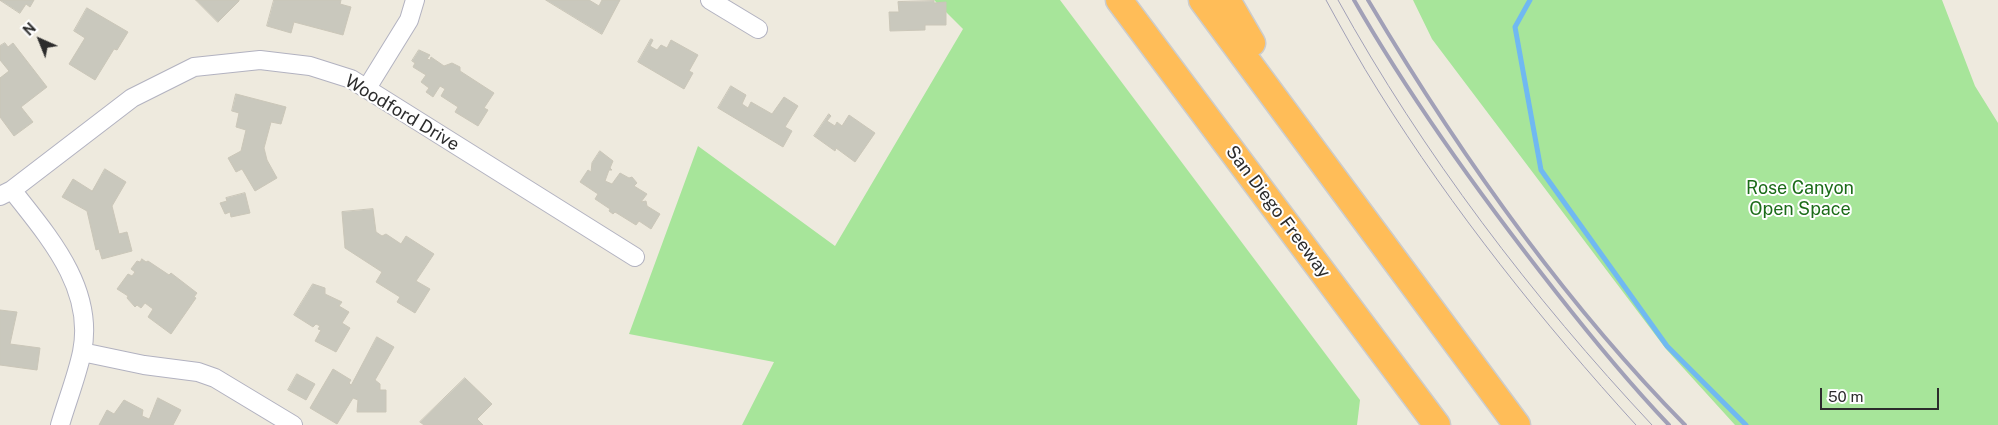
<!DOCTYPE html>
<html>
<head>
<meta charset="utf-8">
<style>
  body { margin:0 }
  #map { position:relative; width:1998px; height:425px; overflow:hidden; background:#eeeade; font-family:"Public Sans",sans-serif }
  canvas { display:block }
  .north { position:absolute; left:15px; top:15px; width:50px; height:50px; -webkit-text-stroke:4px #fff; paint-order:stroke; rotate:316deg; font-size:14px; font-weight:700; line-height:20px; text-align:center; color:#2c2c2c }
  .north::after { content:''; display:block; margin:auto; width:18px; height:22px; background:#2c2c2c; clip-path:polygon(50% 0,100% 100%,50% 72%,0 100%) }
  .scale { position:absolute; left:1820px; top:388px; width:119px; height:22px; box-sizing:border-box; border:2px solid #2c2c2c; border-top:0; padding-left:6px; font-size:15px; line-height:18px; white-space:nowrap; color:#2c2c2c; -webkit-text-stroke:4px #fff; paint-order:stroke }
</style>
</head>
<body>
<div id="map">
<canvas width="1998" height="425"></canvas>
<div class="north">N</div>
<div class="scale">50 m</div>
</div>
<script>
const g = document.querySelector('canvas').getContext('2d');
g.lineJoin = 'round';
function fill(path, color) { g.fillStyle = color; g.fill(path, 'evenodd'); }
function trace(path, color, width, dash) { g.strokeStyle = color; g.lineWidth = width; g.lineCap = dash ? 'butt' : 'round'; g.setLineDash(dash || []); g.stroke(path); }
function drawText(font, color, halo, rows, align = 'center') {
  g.font = font + ' "Public Sans",sans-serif'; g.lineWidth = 4; g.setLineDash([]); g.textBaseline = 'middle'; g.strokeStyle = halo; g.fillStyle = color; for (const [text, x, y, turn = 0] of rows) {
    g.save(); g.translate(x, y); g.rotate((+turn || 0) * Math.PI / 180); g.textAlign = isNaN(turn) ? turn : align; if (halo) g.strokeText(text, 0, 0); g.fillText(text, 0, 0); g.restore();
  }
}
const green = new Path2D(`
  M934,0H1060L1360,400L1357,425H742L774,362L629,334L698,146L835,246L963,29Z
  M1413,0H1942L1975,86L1998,123V425H1735L1666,349L1432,39Z`);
const stream = new Path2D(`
  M1530,0L1515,27L1541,170L1667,346L1746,425`);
const building = new Path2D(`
  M0,0H34L30,7L26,4L20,13Z
  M196,0H239V1L218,22Z
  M274,0H341L340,4L351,7L343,35L294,22L291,33L267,26Z
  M546,0H589L599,6L602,0H620L602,34Z
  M934,1V3L946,2V25H925V30L890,31L889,12H899L898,2Z
  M87,8L128,32L117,50L114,49L95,80L69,64L85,38L74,31Z
  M651,39L653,40L650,46L657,50L661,45L667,48L671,40L698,55L689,71L693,73L684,89L638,62Z
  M5,43L8,47L13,43L47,87L21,107L33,122L14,136L0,117V78L9,71L0,60V46Z
  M419,50L430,55L427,59L430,60L431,57L444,66L452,63L460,67V71L494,93L484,108L488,110L478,126L455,112L458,107L441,96L445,89L440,86L433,97L426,92L429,88L421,82L426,75L413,67L415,63L412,61Z
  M731,86L746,95L742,104L748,108L751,102L772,114L784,97L798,106L785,127L792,131L783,147L718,108Z
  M236,94L286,107L281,124L271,122L264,148L267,160L277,178L255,191L242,169L236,172L228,158L241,151L246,130L236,127L239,113L232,111Z
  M829,114L831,116L827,121L835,126L837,122L842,126L849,115L875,133L855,162L836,148L835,151L814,136Z
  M600,151L613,161L610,168L612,170H609L605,181L612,184L620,173L629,178L632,177L637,183L634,186L647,194L641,202L646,201L647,206L660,214L651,229L639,221L636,225L615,212L613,214L609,211L610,209L595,199L598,194L580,182L588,170L591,172L592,163Z
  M105,169L126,182L112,206L119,234L127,232L132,251L102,259L99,249L96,250L87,211L62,197L73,179L92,191Z
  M245,193L250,213L231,217L230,212L225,214L220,203L227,201L226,198Z
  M373,209L376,232L382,236L386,234L401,244L406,236L434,254L416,281L430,289L415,313L397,302L400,297L376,282L382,272L345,248L342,212Z
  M142,259L146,262L148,261L169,275L171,273L197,293L194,297L196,298L171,334L148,317L153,309L145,303L141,308L137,305L135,307L127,298L128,296L117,289L128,274L132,276L135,272L131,269L137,261L140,262Z
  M313,284L325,288V294L342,302L339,306L349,312L342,323L350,328L336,352L315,341L321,330L318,329L320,326L316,324L313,327L294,315Z
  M0,310L17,312L10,344L40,348L37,370L0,365Z
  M377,337L394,347L375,380L380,384V390H386V412H357L358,400L353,398L337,424L310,408L333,369L351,380L349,383L351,385Z
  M297,374L315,384L306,400L288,390Z
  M465,378L492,404L477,419L483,425H424L420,422Z
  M158,398L181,410L173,425H99L107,410L114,414L124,400L143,410L142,416L149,419Z`);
const minor = new Path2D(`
  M710,0L758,29
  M367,88L409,20L415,0
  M12,190C48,236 95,288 82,352C77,376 67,401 60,425
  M0,196L12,190L132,98L194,67L260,60L310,66L351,79L635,257
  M82,352L144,365L198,372L215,378L293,425`);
const highway = new Path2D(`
  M1119,0L1437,425
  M1202,0L1517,425
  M1227,0L1252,43`);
const tram = new Path2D(`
  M1326,0C1343,31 1360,62 1379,92C1452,209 1543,323 1636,425
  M1338,0C1423,154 1532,297 1652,425`);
const rail = new Path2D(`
  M1354,0C1413,103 1483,199 1556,292C1592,338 1629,383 1669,425
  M1368,0C1458,152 1561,299 1685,425`);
const streetNames = [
  ["Woodford Drive",402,113,31],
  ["San Diego Freeway",1278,212,53]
];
const parkNames = [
  ["Rose Canyon",1800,188],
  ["Open Space",1800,209]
];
fill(green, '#a7e59a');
trace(stream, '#70b9f1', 5);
fill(building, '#c9c8bd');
trace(building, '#cac6b8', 1);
trace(minor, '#b2b2c0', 20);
trace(highway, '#ccc', 29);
trace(minor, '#fff', 18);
trace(highway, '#ffbd58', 26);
trace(tram, '#a1a0b7', 1);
trace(rail, '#a1a0b7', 4);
drawText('18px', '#2c2c2c', '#fff', streetNames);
drawText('18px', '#1c6c19', '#fff', parkNames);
</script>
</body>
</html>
